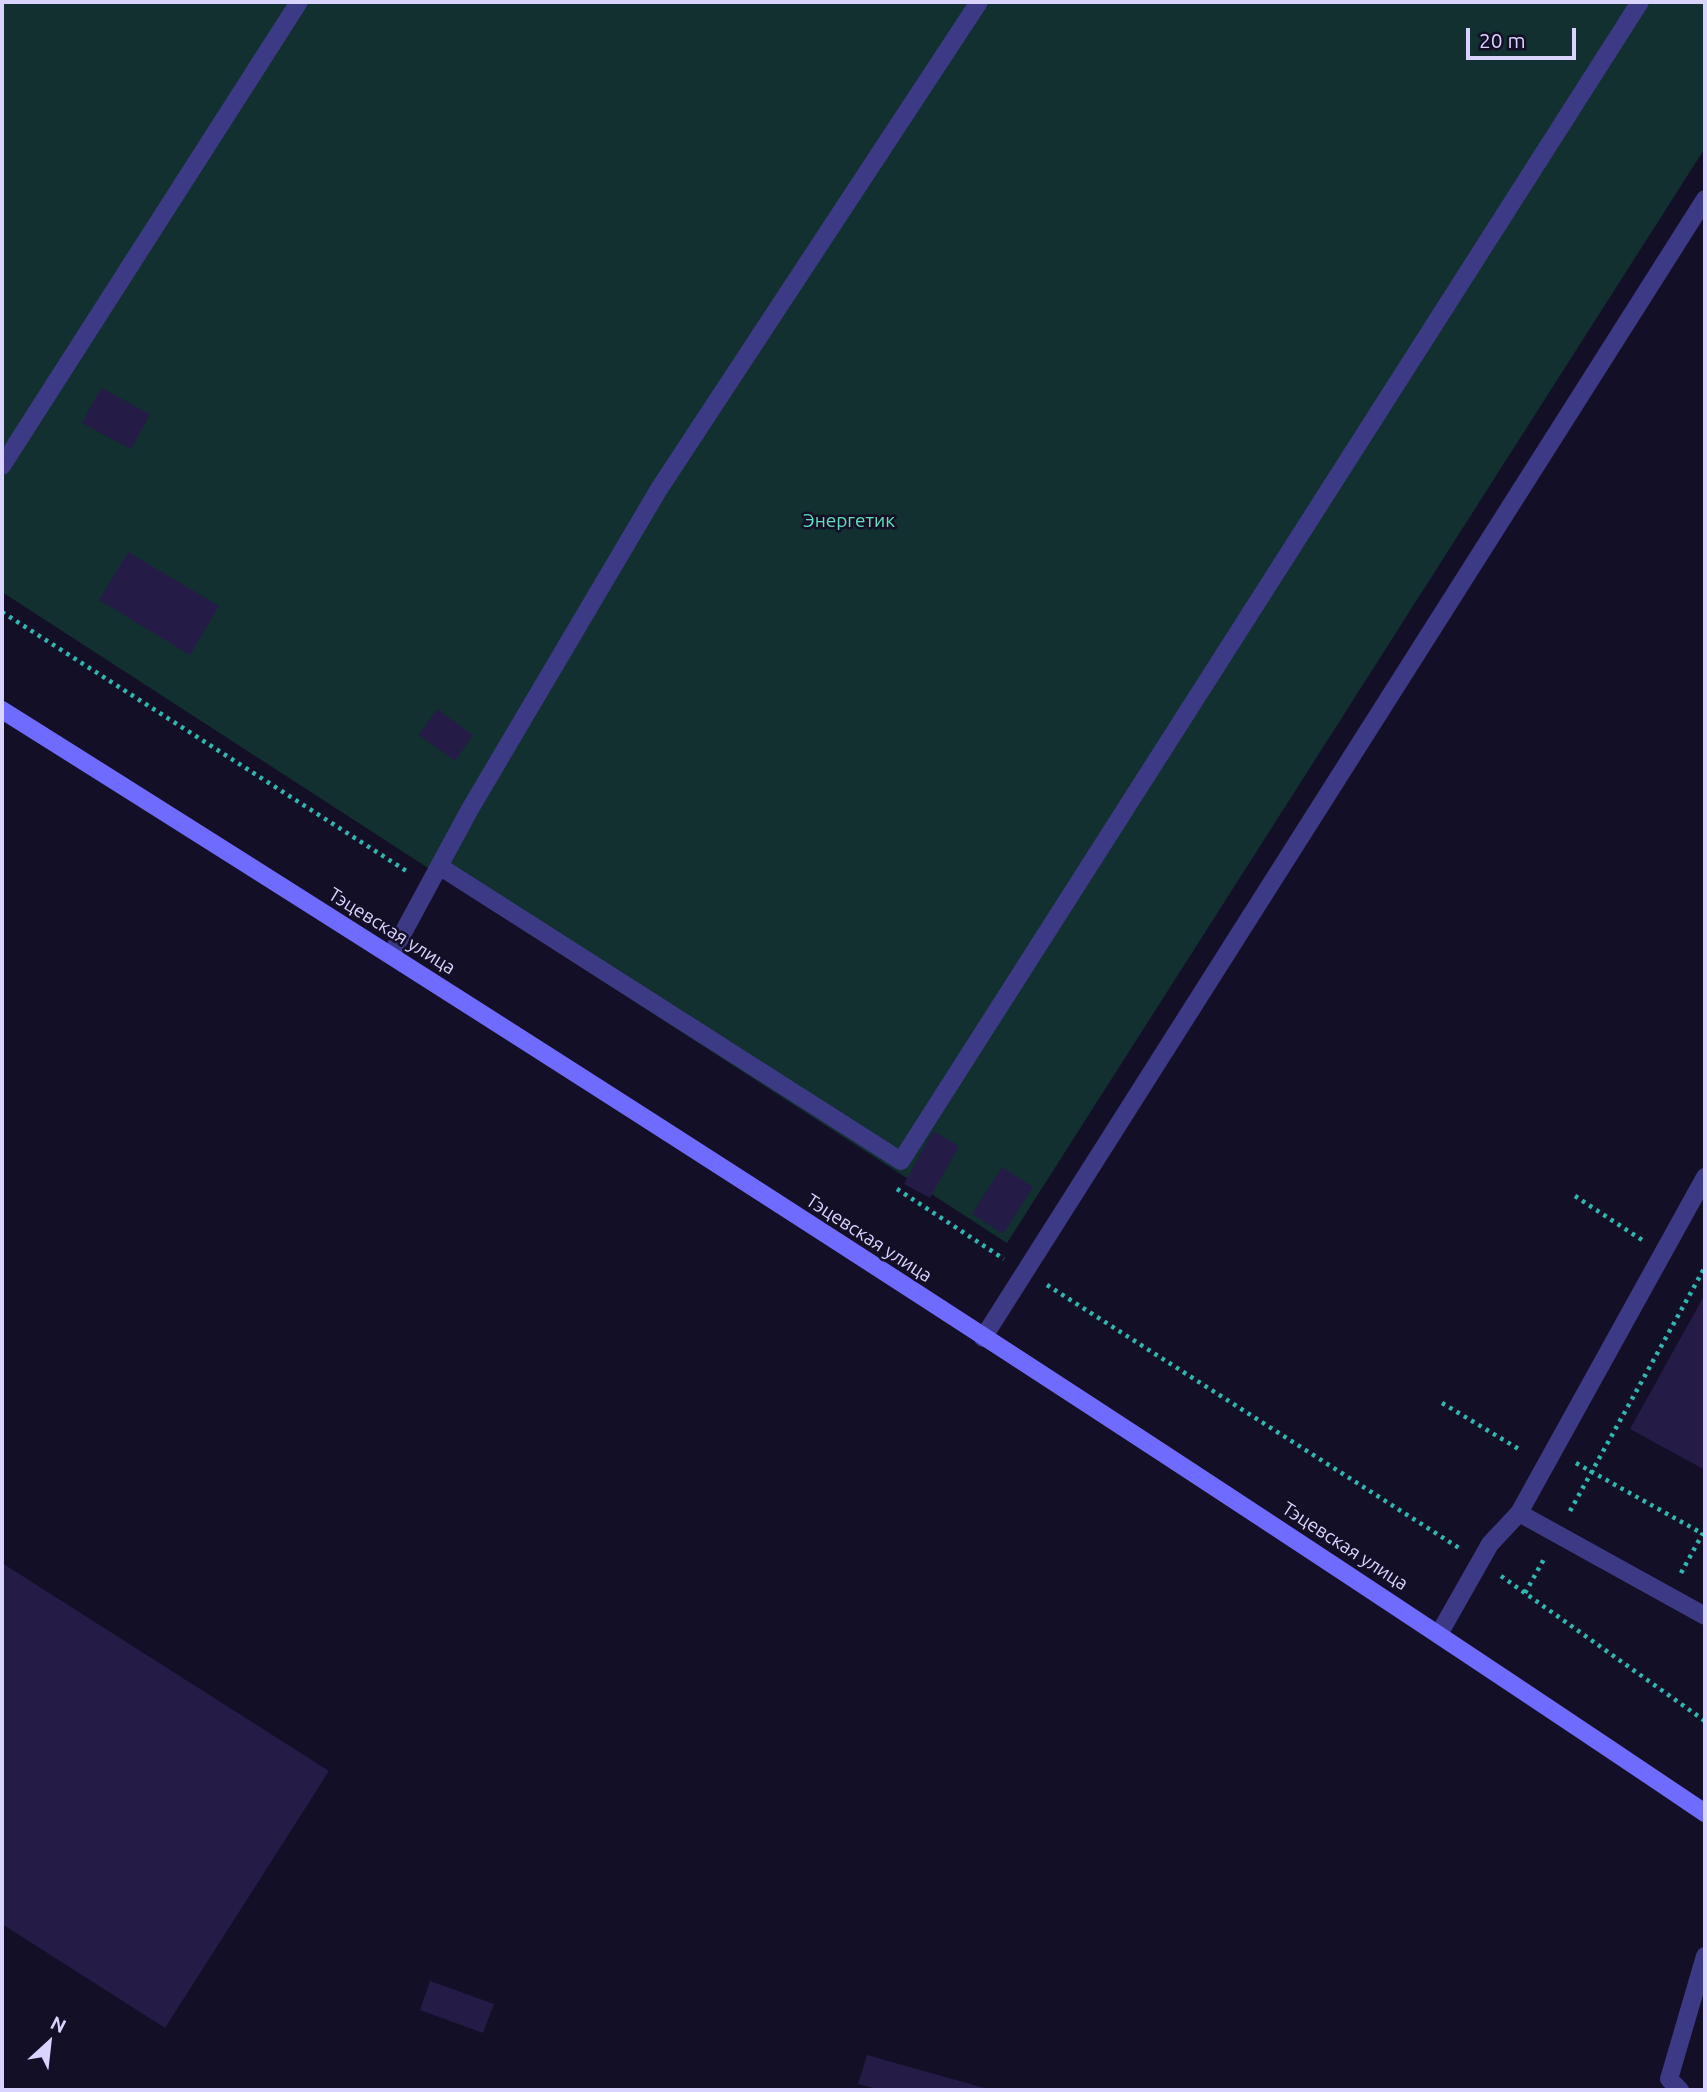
<!DOCTYPE html>
<html>
<head>
<meta charset="utf-8">
<style>
  body { margin:0 }
  #map { position:relative; width:1707px; height:2092px; overflow:hidden; background:#130f26; font-family:Ubuntu,sans-serif }
  canvas { display:block }
  .frame { position:absolute; inset:0; border:4px solid #d9d4ff; pointer-events:none }
  .north { position:absolute; left:14px; top:2008px; width:70px; height:70px; -webkit-text-stroke:5px #130f26; paint-order:stroke; rotate:27deg; font-size:19px; font-weight:700; line-height:28px; text-align:center; color:#d9d4ff }
  .north::after { content:''; display:block; margin:auto; width:24px; height:32px; background:#d9d4ff; clip-path:polygon(50% 0,100% 100%,50% 72%,0 100%) }
  .scale { position:absolute; left:1466px; top:28px; width:110px; height:32px; box-sizing:border-box; border:4px solid #d9d4ff; border-top:0; padding-left:9px; font-size:21px; line-height:24px; white-space:nowrap; color:#d9d4ff; -webkit-text-stroke:5px #130f26; paint-order:stroke }
</style>
</head>
<body>
<div id="map">
<canvas width="1707" height="2092"></canvas>
<div class="frame"></div>
<div class="north">N</div>
<div class="scale">20 m</div>
</div>
<script>
const g = document.querySelector('canvas').getContext('2d');
g.lineJoin = 'round';
function fill(path, color) { g.fillStyle = color; g.fill(path, 'evenodd'); }
function trace(path, color, width, dash) { g.strokeStyle = color; g.lineWidth = width; g.lineCap = dash ? 'butt' : 'round'; g.setLineDash(dash || []); g.stroke(path); }
function drawText(font, color, halo, rows, align = 'center') {
  g.font = font + ' Ubuntu,sans-serif'; g.lineWidth = 5; g.setLineDash([]); g.textBaseline = 'middle'; g.strokeStyle = halo; g.fillStyle = color; for (const [text, x, y, turn = 0] of rows) {
    g.save(); g.translate(x, y); g.rotate((+turn || 0) * Math.PI / 180); g.textAlign = isNaN(turn) ? turn : align; if (halo) g.strokeText(text, 0, 0); g.fillText(text, 0, 0); g.restore();
  }
}
const green = new Path2D(`
  M2,2H1705V148L1007,1243L2,592Z`);
const building = new Path2D(`
  M101,388L150,414L131,449L82,423Z
  M128,552L219,606L190,655L99,600Z
  M437,709L473,735L455,761L419,735Z
  M933,1131L959,1146L930,1198L904,1184Z
  M1002,1167L1033,1187L1003,1234L972,1214Z
  M1705,1294V1470L1630,1429Z
  M2,1563L329,1771L165,2028L2,1924Z
  M430,1981L494,2004L483,2033L420,2010Z
  M867,2055L988,2089V2090H881L858,2084Z`);
const path = new Path2D(`
  M2,612L408,872
  M897,1189L1004,1259
  M1575,1196L1642,1240
  M1047,1285L1459,1548
  M1442,1403L1522,1451
  M1576,1463L1705,1535
  M1570,1511L1705,1267
  M1681,1573L1703,1533
  M1501,1576L1705,1721
  M1525,1593L1544,1559`);
const lane = new Path2D(`
  M2,466L299,2
  M439,866L901,1161L1640,2
  M391,955L470,809L659,489L979,2
  M983,1338L1705,199
  M1519,1513L1705,1616
  M1439,1634L1490,1544L1519,1513L1705,1177
  M1680,2090L1669,2079L1705,1956`);
const secondary = new Path2D(`
  M2,710C575,1070 1144,1435 1705,1813`);
const parkNames = [
  ["Энергетик",849,521]
];
const streetNames = [
  ["Тэцевская улица",392,931,32],
  ["Тэцевская улица",869,1238,33],
  ["Тэцевская улица",1345,1546,33]
];
fill(green, '#12302f');
fill(building, '#241b47');
trace(path, '#2fb8b0', 4.5, [3.5, 5]);
trace(lane, '#3d3a85', 18);
trace(secondary, '#6f6bff', 18);
drawText('19px', '#5fe0c0', '#130f26', parkNames);
drawText('19px', '#d9d4ff', '#130f26', streetNames);
</script>
</body>
</html>
